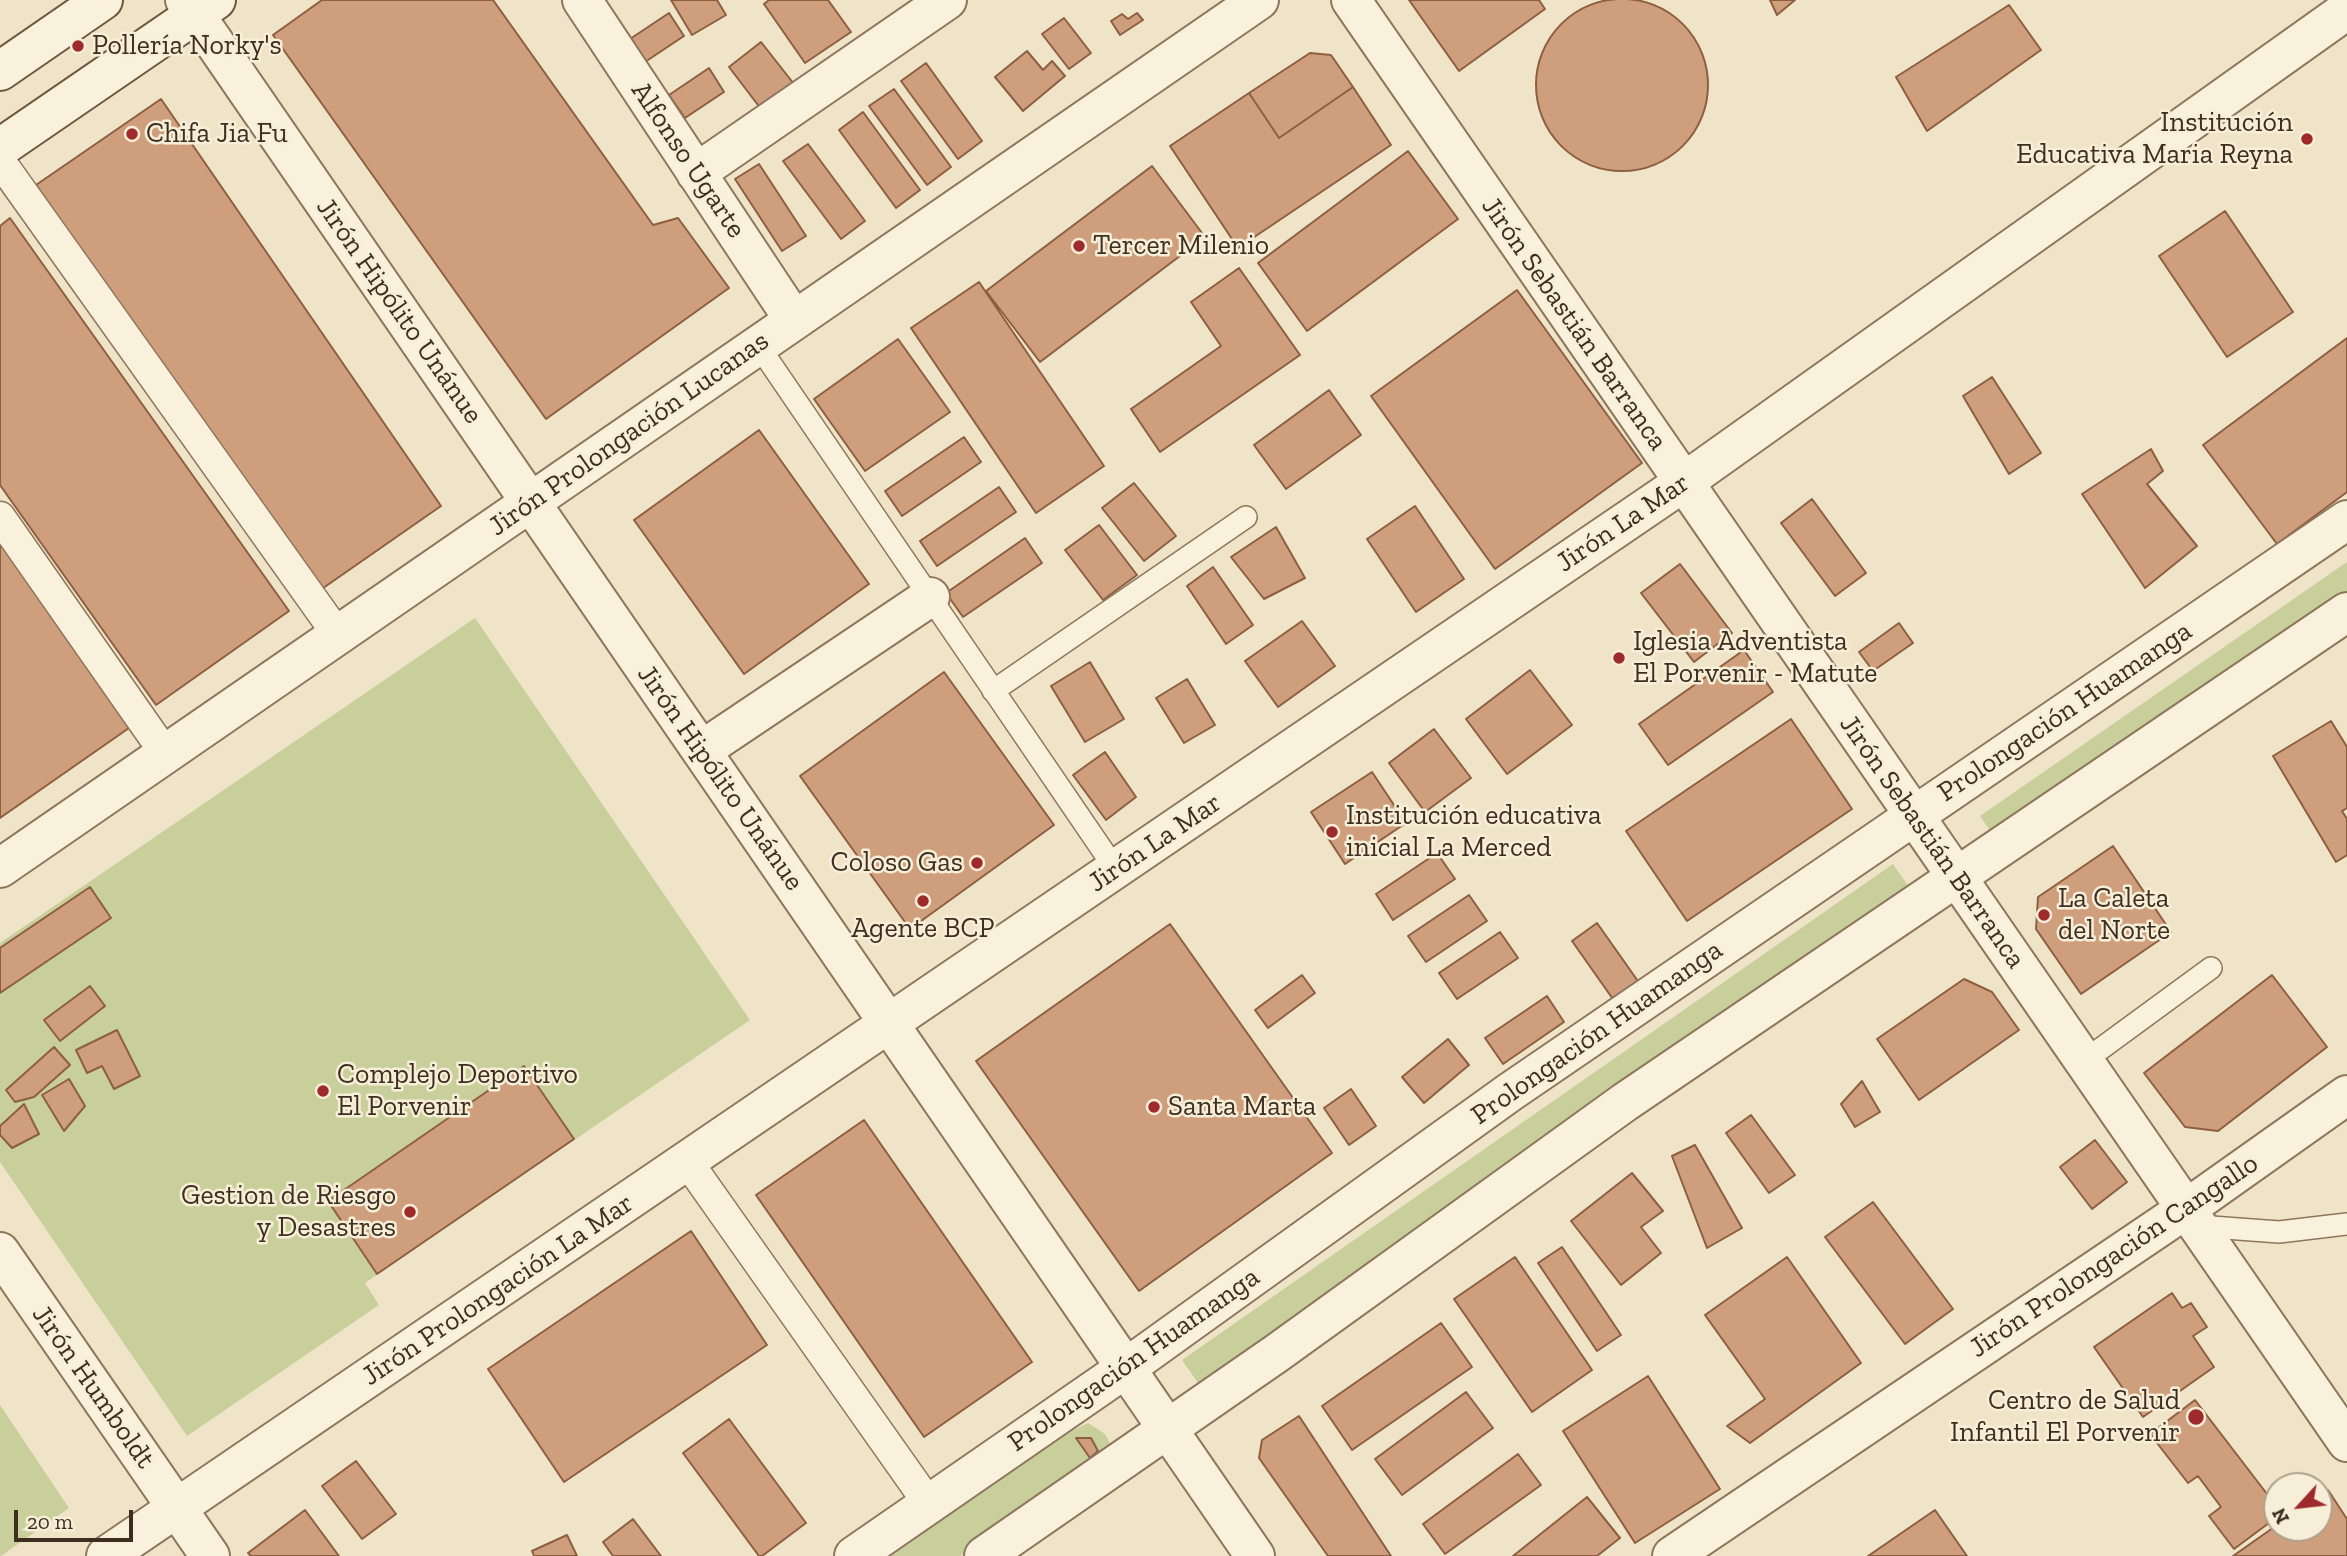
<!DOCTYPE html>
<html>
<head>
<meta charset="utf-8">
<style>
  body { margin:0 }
  #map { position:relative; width:2347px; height:1556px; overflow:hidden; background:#f0e4c8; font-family:"Zilla Slab",serif }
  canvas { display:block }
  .north { position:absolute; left:2263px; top:1472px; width:70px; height:70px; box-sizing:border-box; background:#f7eed8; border:2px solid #ada18e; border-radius:50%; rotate:243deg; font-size:19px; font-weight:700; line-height:28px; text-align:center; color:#3d2e20 }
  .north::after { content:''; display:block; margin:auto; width:24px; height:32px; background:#9e2a2b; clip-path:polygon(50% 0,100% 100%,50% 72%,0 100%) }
  .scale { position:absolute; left:14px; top:1510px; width:119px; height:32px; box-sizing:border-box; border:4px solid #3d2e20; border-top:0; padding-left:9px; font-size:21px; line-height:24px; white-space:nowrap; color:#3d2e20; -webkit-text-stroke:5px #f7eed8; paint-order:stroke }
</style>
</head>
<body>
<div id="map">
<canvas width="2347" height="1556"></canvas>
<div class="north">N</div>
<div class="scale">20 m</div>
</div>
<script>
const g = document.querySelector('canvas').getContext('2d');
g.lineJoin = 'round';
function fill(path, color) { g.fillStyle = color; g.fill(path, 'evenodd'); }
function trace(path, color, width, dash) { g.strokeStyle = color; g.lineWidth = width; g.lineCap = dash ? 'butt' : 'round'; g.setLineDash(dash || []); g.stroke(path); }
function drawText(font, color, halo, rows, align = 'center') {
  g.font = font + ' "Zilla Slab",serif'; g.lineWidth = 5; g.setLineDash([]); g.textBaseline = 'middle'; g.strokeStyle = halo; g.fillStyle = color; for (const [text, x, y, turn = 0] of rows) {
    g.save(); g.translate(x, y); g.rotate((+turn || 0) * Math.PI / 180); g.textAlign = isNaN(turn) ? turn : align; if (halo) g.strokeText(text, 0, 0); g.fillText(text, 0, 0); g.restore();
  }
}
const green = new Path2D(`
  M2347,562V605L2000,845L1980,816Z
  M475,618L750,1020L365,1283L379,1305L187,1436L0,1162V943Z
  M1893,864L1918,900L1207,1396L1182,1360Z
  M0,1405L69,1508L1,1556H0Z
  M1088,1423L1105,1434L1117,1457L1088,1472L960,1556H891L1068,1433Z`);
const building = new Path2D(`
  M1536 85a86 86 0 1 1 172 0a86 86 0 1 1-172 0Z
  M322,0H493L653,225L678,218L729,288L546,419L273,35Z
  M671,0H717L726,15L692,35Z
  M769,0H828L851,32L805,63L764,4Z
  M1409,0H1539L1545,9L1459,71Z
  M1770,0H1795L1777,15Z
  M2009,5L2041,50L1927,131L1896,77Z
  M669,13L684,36L645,62L630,39Z
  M1137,13L1143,20L1120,35L1111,21L1122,14L1128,19Z
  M1064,18L1091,53L1069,69L1042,34Z
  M761,42L794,84L761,109L729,67Z
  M1027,51L1043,70L1052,61L1065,76L1023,111L995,77Z
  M1310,53L1331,55L1353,87L1279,138L1249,93Z
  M926,63L982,141L958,159L901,81Z
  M709,68L724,92L685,118L669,95Z
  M1353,87L1391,145L1238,248L1170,146L1249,93L1279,138Z
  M894,89L951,167L927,185L869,106Z
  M161,99L441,506L316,593L36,185Z
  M863,112L920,190L896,208L839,130Z
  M808,144L865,221L841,239L783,161Z
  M1408,151L1458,219L1307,331L1258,263Z
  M759,164L806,236L782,251L735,179Z
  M1152,166L1205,237L1040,362L986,291Z
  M2225,211L2293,312L2227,357L2159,256Z
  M10,218L289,611L156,705L0,485V226Z
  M1239,268L1300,355L1160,452L1131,409L1221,346L1191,302Z
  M979,282L1104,466L1036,513L911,328Z
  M1517,290L1642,463L1495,569L1371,396Z
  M2347,338V492L2277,544L2203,445Z
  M898,339L950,412L865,471L814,399Z
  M1992,377L2041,453L2009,474L1963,396Z
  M1329,390L1361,435L1286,489L1254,445Z
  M759,430L869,584L744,674L634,520Z
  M964,437L981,462L902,516L885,491Z
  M2151,449L2163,471L2147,484L2197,546L2145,588L2082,494Z
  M1134,483L1176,536L1144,561L1102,508Z
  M999,487L1016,512L937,566L920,541Z
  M1812,499L1866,573L1835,596L1781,523Z
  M1415,506L1464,579L1416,612L1367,539Z
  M1099,525L1137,575L1103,600L1065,550Z
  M1276,527L1305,578L1264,599L1231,557Z
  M1025,538L1042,563L963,617L946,593Z
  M0,542L129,728L0,818Z
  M1680,564L1732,633L1694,662L1641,593Z
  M1213,567L1253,625L1226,644L1187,586Z
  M1302,621L1335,666L1278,707L1245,661Z
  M1899,623L1913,643L1873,671L1859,652Z
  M1744,650L1773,692L1668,765L1639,724Z
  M1090,662L1124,719L1085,742L1051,686Z
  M1530,670L1572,725L1507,774L1466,719Z
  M944,672L1054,825L910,929L800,776Z
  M1187,679L1215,725L1184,743L1156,698Z
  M1791,719L1852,809L1687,921L1626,831Z
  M2331,721L2347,747V808L2342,811L2347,819V855L2336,862L2273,756Z
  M1434,729L1471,778L1425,812L1389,763Z
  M1105,752L1136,797L1106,820L1073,775Z
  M1372,772L1406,823L1345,864L1311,812Z
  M2113,846L2171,932L2081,994L2036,929L2038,897Z
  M1437,853L1455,879L1393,920L1376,894Z
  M90,887L111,918L0,993V948Z
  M1469,895L1487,921L1426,962L1408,936Z
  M1597,923L1640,984L1615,1002L1572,941Z
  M1170,924L1332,1153L1139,1291L976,1061Z
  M1500,932L1518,958L1457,999L1439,973Z
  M1302,975L1315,993L1268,1028L1255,1010Z
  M2272,975L2327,1047L2218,1131L2185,1127L2144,1073Z
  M1964,979L1992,992L2019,1030L1919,1100L1877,1039Z
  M90,986L105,1006L60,1041L44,1020Z
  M1547,996L1564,1022L1503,1064L1485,1038Z
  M117,1030L140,1076L114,1089L102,1066L87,1073L76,1050Z
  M1448,1039L1469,1065L1424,1103L1402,1077Z
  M54,1047L70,1065L34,1097L15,1102L6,1090Z
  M524,1066L574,1139L377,1274L328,1201Z
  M69,1079L85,1106L64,1131L42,1095Z
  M1862,1081L1880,1112L1855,1127L1841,1104Z
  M1351,1089L1376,1126L1349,1145L1324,1108Z
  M24,1104L39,1134L12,1148L0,1135V1126Z
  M1751,1115L1795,1175L1769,1193L1726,1133Z
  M864,1120L1032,1362L924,1437L756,1195Z
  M2095,1140L2127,1182L2092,1209L2060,1167Z
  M1695,1145L1742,1228L1707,1248L1672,1156Z
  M1632,1173L1663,1211L1641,1227L1661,1253L1621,1285L1571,1221Z
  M1873,1202L1953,1309L1905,1344L1825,1237Z
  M691,1231L767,1345L564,1482L488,1369Z
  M1562,1247L1621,1335L1597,1351L1538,1263Z
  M1515,1257L1592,1370L1532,1412L1454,1299Z
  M1787,1257L1861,1363L1750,1443L1727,1426L1765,1399L1705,1315Z
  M2172,1293L2182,1308L2191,1303L2207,1327L2193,1336L2214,1367L2143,1417L2094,1347Z
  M1441,1323L1472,1367L1352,1450L1322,1406Z
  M1648,1376L1720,1489L1635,1543L1563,1431Z
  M1466,1392L1493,1428L1402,1495L1375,1459Z
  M2195,1400L2277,1507V1517L2234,1549L2209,1516L2221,1507L2198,1476L2188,1483L2150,1434Z
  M1299,1416L1391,1556H1328L1259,1458L1262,1440Z
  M729,1419L806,1523L762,1556H759L683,1453Z
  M1076,1438H1091L1098,1451L1090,1458Z
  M1518,1454L1541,1485L1445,1554L1423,1524Z
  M356,1461L396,1514L362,1539L322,1486Z
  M2328,1490L2347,1519V1556H2233L2277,1525V1528H2319V1496Z
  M1587,1497L1620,1538L1597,1556H1513Z
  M305,1510L339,1556H251L248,1553Z
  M1935,1510L1967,1556H1868Z
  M633,1519L661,1556H613L603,1542Z
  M567,1535L577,1556H534L532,1551Z`);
const service = new Path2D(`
  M758,345L1116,870
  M993,691L1246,517
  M2084,1061L2211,968
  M2198,1226L2279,1232L2347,1224`);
const pedestrian = new Path2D(`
  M0,161L338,635
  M0,517L165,753
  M687,1161L929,1504`);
const minor = new Path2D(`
  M185,0L1255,1556
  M582,0L794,320
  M1351,0L2347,1442
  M696,173L947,0
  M702,750L930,597
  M0,868L1259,0
  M0,1252L210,1556
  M106,1556L1684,482L2347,10
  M1672,1556L2186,1209L2347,1095`);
const tertiary = new Path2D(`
  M854,1556L1126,1368L1510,1092L2347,520
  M984,1556L1277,1353L1625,1102L2347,612`);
const secondary = new Path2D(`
  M0,71L103,0
  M0,148L216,0`);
const markers = [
  [78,46,7,"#9e2a2b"],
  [132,134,7,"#9e2a2b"],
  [2307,139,7,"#9e2a2b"],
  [1079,246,7,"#9e2a2b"],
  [1619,658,7,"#9e2a2b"],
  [1332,832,7,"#9e2a2b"],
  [977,863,7,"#9e2a2b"],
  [923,901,7,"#9e2a2b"],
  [2044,915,7,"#9e2a2b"],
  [323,1091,7,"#9e2a2b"],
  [1154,1107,7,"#9e2a2b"],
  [410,1212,7,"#9e2a2b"],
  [2196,1417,9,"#9e2a2b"]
];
const poiNames = [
  ["Pollería Norky's",92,46],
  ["Institución",2293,123,"right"],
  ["Educativa Maria Reyna",2293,155,"right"],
  ["Chifa Jia Fu",146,134],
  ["Tercer Milenio",1093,246],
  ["Iglesia Adventista",1633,642],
  ["El Porvenir - Matute",1633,674],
  ["Institución educativa",1346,816],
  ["inicial La Merced",1346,848],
  ["Coloso Gas",963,863,"right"],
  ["La Caleta",2058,899],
  ["del Norte",2058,931],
  ["Agente BCP",923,929,"center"],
  ["Complejo Deportivo",337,1075],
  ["El Porvenir",337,1107],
  ["Santa Marta",1168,1107],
  ["Gestion de Riesgo",396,1196,"right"],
  ["y Desastres",396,1228,"right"],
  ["Centro de Salud",2180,1401,"right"],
  ["Infantil El Porvenir",2180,1433,"right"]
];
const streetNames = [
  ["Alfonso Ugarte",688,160,56],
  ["Jirón Hipólito Unánue",399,311,55],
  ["Jirón Sebastián Barranca",1574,324,55],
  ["Jirón Prolongación Lucanas",629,434,-35],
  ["Jirón La Mar",1623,523,-34],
  ["Prolongación Huamanga",2065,712,-34],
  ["Jirón Hipólito Unánue",720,778,55],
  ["Jirón Sebastián Barranca",1932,842,55],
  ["Jirón La Mar",1155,843,-34],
  ["Prolongación Huamanga",1597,1033,-35],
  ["Jirón Prolongación Cangallo",2114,1256,-34],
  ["Jirón Prolongación La Mar",498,1290,-34],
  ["Prolongación Huamanga",1134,1360,-35],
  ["Jirón Humboldt",93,1387,55]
];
fill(green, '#c9cf9b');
fill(building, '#cf9f7d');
trace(building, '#8d5f41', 2);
trace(service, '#8d765c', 24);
trace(pedestrian, '#8d765c', 33);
trace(minor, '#8d765c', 42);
trace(tertiary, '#8d765c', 42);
trace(secondary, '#6f573f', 42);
trace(service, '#faf1dc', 21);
trace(pedestrian, '#faf1dc', 30);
trace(minor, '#faf1dc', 38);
trace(tertiary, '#faf1dc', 38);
trace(secondary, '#faf1dc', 38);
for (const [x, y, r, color] of markers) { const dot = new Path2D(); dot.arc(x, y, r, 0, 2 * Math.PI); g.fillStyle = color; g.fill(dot); trace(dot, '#f7eed8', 2.5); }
drawText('28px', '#3d2e20', '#f7eed8', poiNames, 'left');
drawText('28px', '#3d2e20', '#f7eed8', streetNames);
</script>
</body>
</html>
